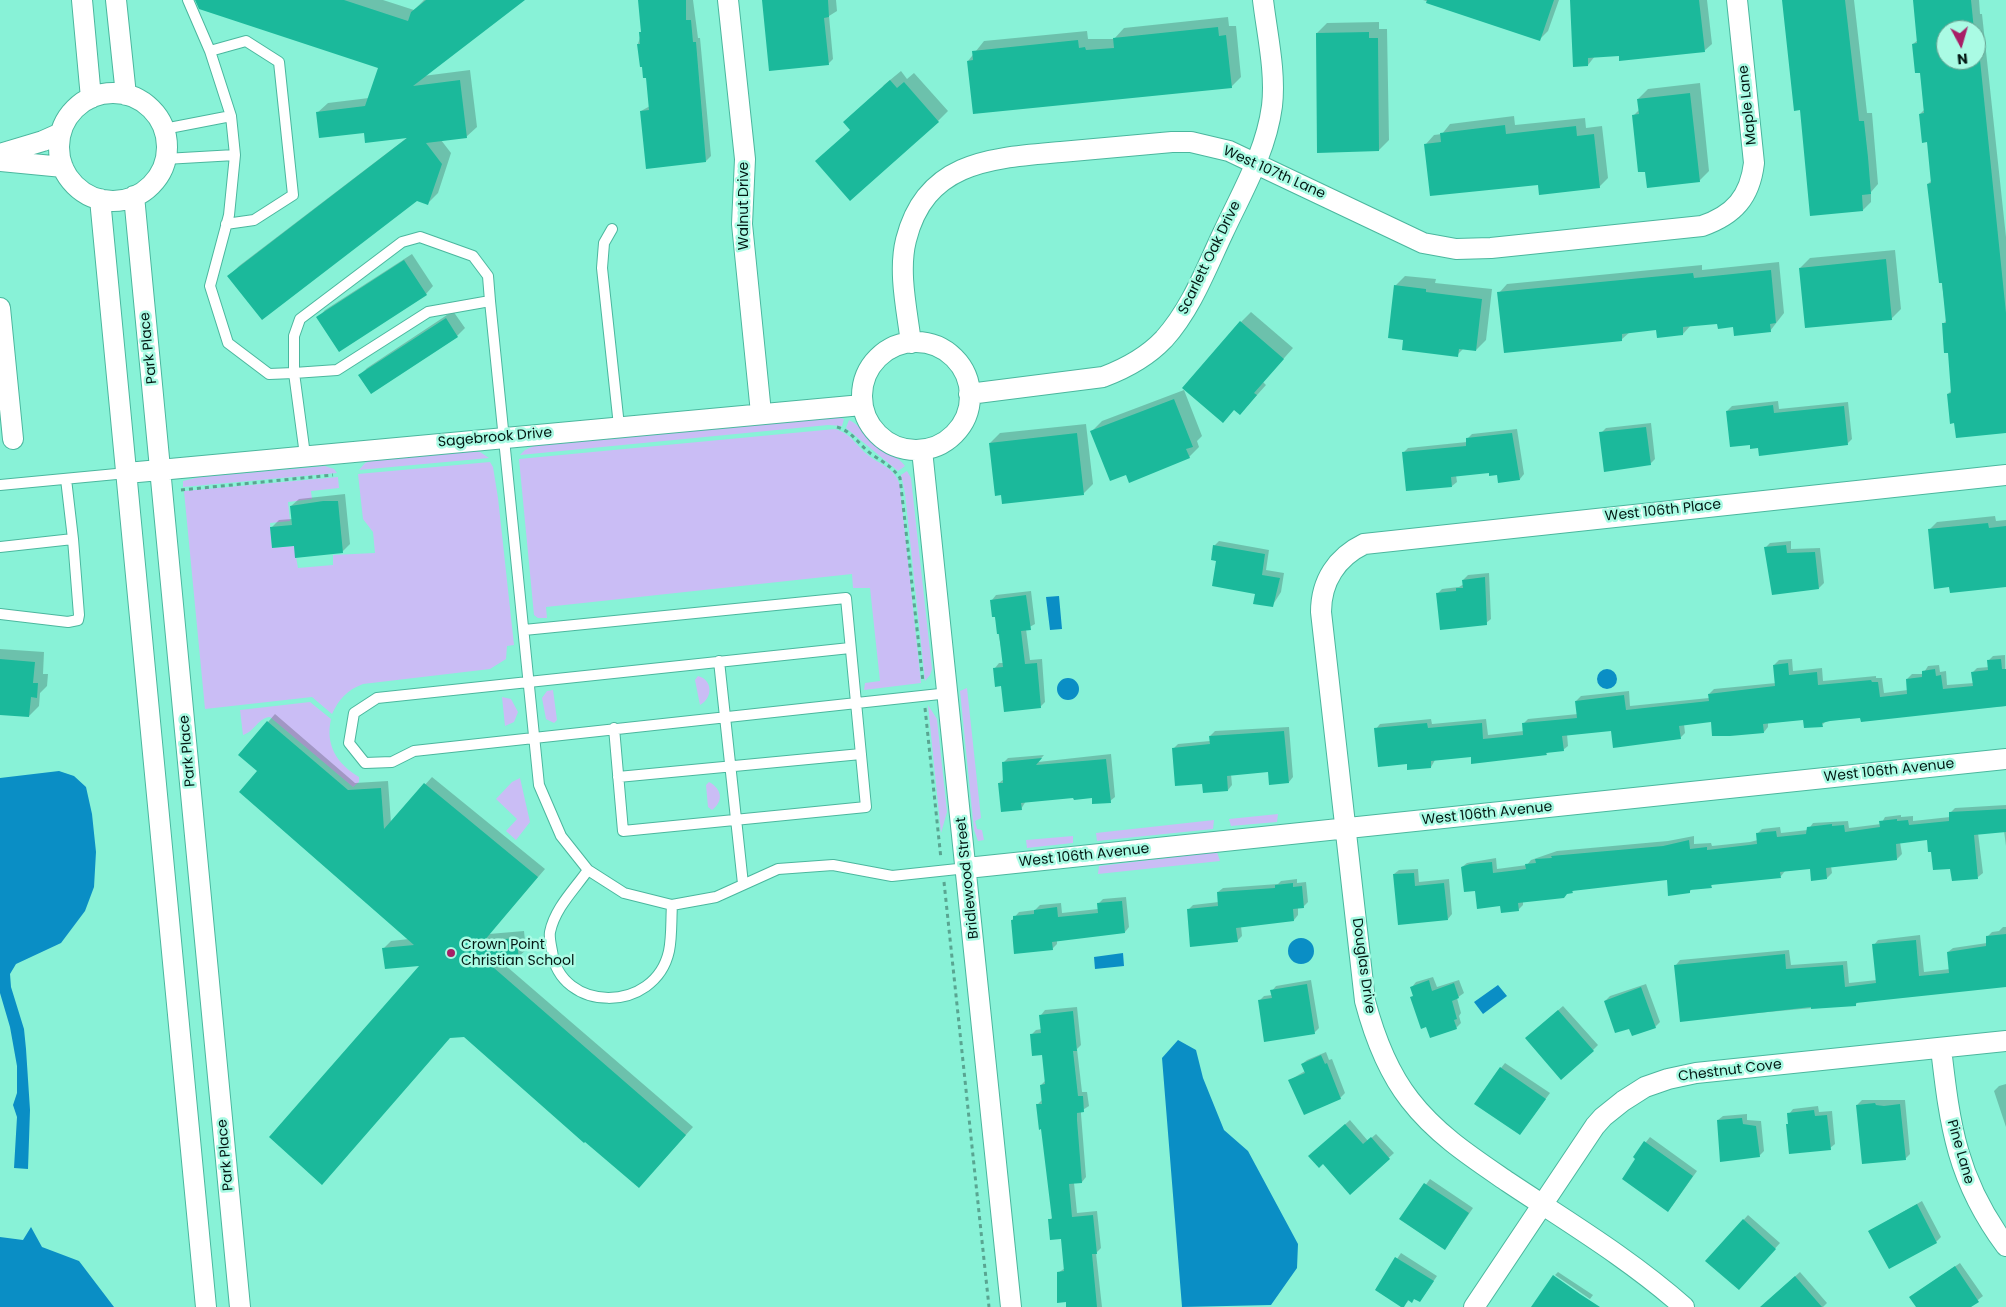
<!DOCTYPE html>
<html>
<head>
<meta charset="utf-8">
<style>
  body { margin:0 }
  #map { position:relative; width:2006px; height:1307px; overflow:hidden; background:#88f2d7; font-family:Poppins,sans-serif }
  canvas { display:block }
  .north { position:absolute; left:1936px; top:20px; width:50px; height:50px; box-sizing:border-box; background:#aafbe4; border:1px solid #67a191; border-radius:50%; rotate:174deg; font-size:14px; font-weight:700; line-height:20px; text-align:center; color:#031914 }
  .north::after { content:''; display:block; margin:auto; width:18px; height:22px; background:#a81f66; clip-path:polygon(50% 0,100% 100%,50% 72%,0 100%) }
</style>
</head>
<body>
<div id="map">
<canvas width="2006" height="1307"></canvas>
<div class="north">N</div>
</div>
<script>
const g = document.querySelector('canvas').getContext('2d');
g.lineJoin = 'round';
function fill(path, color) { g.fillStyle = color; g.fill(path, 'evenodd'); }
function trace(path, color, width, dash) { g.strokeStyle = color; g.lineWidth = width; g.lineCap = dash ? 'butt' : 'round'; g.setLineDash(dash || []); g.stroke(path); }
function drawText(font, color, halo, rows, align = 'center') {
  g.font = font + ' Poppins,sans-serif'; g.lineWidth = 5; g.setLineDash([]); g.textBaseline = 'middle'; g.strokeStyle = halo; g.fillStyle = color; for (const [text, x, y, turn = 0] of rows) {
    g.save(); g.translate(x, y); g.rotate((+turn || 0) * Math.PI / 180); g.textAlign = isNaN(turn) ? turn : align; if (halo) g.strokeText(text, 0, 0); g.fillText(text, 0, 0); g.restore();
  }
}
const green = new Path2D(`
  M836,417L844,419L842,426L828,425L520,455L525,450L536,445Z
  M849,420C862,426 868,439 879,447C889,453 898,457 905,466L898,471L846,428Z
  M835,429C852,434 856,446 869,456C883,466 894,468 900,485L921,683L864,690L865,683L880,681L870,588H853L852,574L546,607L547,618H538L534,615L519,459Z
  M472,451L480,452L489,458L359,470L365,463L371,461Z
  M490,462L493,467L498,498L514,645L507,646L506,659L490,669L363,684C347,690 339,699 332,714L312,697L205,709L184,491L338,477L339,488L311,491L312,499L288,502L290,521L270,523L272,548L294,546L298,568L333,565V555L375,553L373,532L363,519L358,474Z
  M325,466L334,469L337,473L183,487V481L200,477Z
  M907,471L911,478L932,669L930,675L925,681L905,493L901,475Z
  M698,676C713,680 713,698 700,705L695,680Z
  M967,688L981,818L975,821L977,829L982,830L984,840L978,841L974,830L960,691Z
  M553,690L557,720L554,723L546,719L542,698L547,691Z
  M502,697L511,699L518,712L514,722L505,726Z
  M310,702L331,719C325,745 337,764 359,777V782L353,787L270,717C259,717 254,732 243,735L240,710Z
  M928,705L937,719L947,812L941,833Z
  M520,778L530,822L516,840L506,831L517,819L496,799L512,782Z
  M709,782C722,789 724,801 712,810L708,807L706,785Z
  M1278,814L1277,822L1231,826L1229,819Z
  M1214,820L1213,829L1097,841L1096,833Z
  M1073,836V843L1027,848L1026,840Z
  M1217,852L1220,861L1098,874L1099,866Z`);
const water = new Path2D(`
  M1059,596L1062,629L1050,630L1046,597Z
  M1597 679a10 10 0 1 1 20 0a10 10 0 1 1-20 0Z
  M1057 689a11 11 0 1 1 22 0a11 11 0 1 1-22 0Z
  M59,771L74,776L86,787L92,814L96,852L94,887L85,911L61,943L16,964L10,974L11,987L24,1029L26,1049L30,1110L28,1169L14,1168L17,1117L13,1105L17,1093V1066L10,1027L0,993V778Z
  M1288 951a13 13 0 1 1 26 0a13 13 0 1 1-26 0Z
  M1123,953L1124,966L1095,969L1094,957Z
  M1498,985L1507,996L1483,1014L1474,1002Z
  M1178,1040L1196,1050L1203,1078L1224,1130L1248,1151L1298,1244L1297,1268L1271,1305L1182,1307L1162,1058Z
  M31,1227L42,1247L79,1261L114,1307H0V1237L23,1240Z`);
const shadow = new Path2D(`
  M201,0H383L414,10L424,0H523L423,76L470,70L477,127L466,137L441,140L451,153L438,193L428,203L417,200L229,276L239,266L408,137L365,132L317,113L328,103L369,98L379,67Z
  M639,0H693L698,38H700L711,156L706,161L641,111L650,106L647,76L638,44L642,31Z
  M762,0H836L837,11L829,16L833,59L828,64Z
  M1423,0H1559L1548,31L1540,39Z
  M1571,0H1707L1712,44L1704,51L1595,56L1588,65Z
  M1783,0H1854L1867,113H1872L1878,184L1871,192V202L1863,210L1801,109Z
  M1914,0H1979L1980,14H1982L2006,237V432L1948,394L1952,390L1949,352L1943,324L1947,320L1928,184L1932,180L1928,141L1920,114L1924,110L1921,71L1913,44L1918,40ZM1946,30H1976V60H1946Z
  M1228,17L1229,26H1236L1241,77L1231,87L968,61L984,41L1087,31L1088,39H1114L1124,28Z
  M1379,22V29H1387L1389,140L1379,150L1317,33L1327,23Z
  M901,71L907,79L914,73L948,111L938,121L852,130L884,85Z
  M1700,83L1709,171L1699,181L1646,170L1633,116L1640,109L1638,99L1648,89Z
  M1514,116L1515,125L1585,118L1586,128L1602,126L1608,178L1599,187L1539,184L1426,144L1434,135L1442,134L1450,124Z
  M1895,250L1901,309L1891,319L1800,268L1810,258Z
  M412,254L433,286L426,294L318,318L325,310Z
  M1779,262L1784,313L1770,331L1718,323L1691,325L1683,334L1657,329L1630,332L1622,339L1499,293L1507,284L1702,265V270Z
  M1405,276L1436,279L1435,283L1492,289L1486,340L1476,350L1464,348L1457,355L1404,339L1395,286Z
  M453,311L465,328L457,336L372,392L360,375L367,368Z
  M1251,312L1293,348L1263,382L1266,385L1240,414L1235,409L1241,322Z
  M1184,390L1202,436L1197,441L1199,447L1189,457L1127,473L1092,431L1102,421Z
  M1778,401L1779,409L1848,402L1852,439L1848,443L1759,446L1727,411L1732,406Z
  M1651,423L1655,459L1650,464L1601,433L1606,428Z
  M1086,424L1093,484L1083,494L990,443L1000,433Z
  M1517,429L1524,474L1520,479L1490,472L1456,475L1457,482L1452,486L1403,453L1408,448L1467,442V439L1472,434Z
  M345,494L350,544L342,552L295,545L271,528L279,520L292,519L291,506L299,499Z
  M1995,516L1996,521L2006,520V586H1950L1929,530L1937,522Z
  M1219,541L1269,550L1266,570L1284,573L1281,592L1272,606L1218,560L1214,546Z
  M1791,541V549L1820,548L1824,583L1819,588L1765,548L1770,543Z
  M1489,573L1491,619L1486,623L1437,594L1442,589L1459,587L1464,584L1463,580L1468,575Z
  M1031,591L1035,624L1026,629L1030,660L1042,659L1045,702L1040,707L1002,685L995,668L999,663H1004L992,600L996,595Z
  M0,649L44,652L43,674H48L47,686L40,693L39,706L29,716L0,714Z
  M2005,655L2006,706L1827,720L1822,725L1804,719L1768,722V727L1764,732L1712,721L1684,724L1685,733L1680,738L1613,729L1567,734L1568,746L1563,750L1548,752L1546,754L1472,756L1435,760L1431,767L1408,763L1376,729L1380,724L1431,719L1432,724L1486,719L1488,735L1524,731L1523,724L1528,719L1578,714L1576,701L1581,696L1629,691L1630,706L1709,698V694L1714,689L1776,683L1774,665L1779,660L1792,659L1793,671L1822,668L1823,681L1876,676V678H1882L1884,693L1908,690L1907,679L1912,674H1923L1928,666L1939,665L1940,672L1946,671L1947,685L1974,683L1973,672L1977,668L1989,667L1988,661L1993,656Z
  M275,714L355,783L388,781L391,823L432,777L545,869L489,934L524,931L526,950L518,957L498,959L693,1127L646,1179L422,964L384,948L391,941L409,939L259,771L268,722Z
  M1289,727L1293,777L1289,782L1269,771L1231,774L1232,785L1228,790L1203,783L1173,749L1178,744L1210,741V736L1215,731Z
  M1111,754L1115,797L1110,801L1093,796L1026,801L1021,809L999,783L1004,779L1003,763L1008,758L1044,755L1038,762Z
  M2006,805V846L2004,831L1978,833L1983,873L1978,877L1951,867L1933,851L1928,838L1900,842L1902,854L1897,859L1831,866L1832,873L1827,878L1813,879L1811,868L1785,871L1781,876L1714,883L1711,886L1693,888L1689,892L1668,879L1575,889L1572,892L1523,901V905L1518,910L1501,905L1476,889L1462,867L1467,863L1496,858L1497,869L1527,865L1531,860L1557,851L1668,841L1694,836V844L1711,843L1712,846L1750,842L1758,840L1757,834L1762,829L1780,827L1781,833L1808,830L1813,823L1848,821L1849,828L1881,824L1885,817L1901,815V817L1913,816V821L1950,817V813L1955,808Z
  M1418,869L1419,882L1449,879L1452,914L1448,919L1394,874L1399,870Z
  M1297,879V883L1306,882L1308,902L1303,907H1298V915L1294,920L1241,926L1242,936L1237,941L1188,910L1193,905L1219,902L1218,892L1223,888L1278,884L1281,881Z
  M1126,897L1129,927L1125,932L1057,940V944L1052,949L1012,920L1019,912L1035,910L1040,905L1061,903L1062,913L1098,909V904L1103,899Z
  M2003,927H2006V986L1859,1001L1856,1004L1681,1020L1676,965L1680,960L1789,950L1791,965L1847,961L1849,983L1877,980L1874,945L1878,940L1920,935L1924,972L1950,969L1948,952L1953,948L1987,943V937L1992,932L1999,931Z
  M1433,977L1437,987L1459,980L1464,993L1457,998L1461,1013L1459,1016L1461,1023L1456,1028L1414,995L1412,987L1416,982Z
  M1311,980L1319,1028L1314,1033L1259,1001L1264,996L1272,995V991L1276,986Z
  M1646,984L1660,1022L1655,1027L1630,1028L1605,1001L1610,996Z
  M1563,1006L1598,1045L1593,1050L1531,1034Z
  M1077,1007L1081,1045L1077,1049L1082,1092H1087L1089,1106L1081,1111V1114L1086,1177L1082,1182L1074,1183L1077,1213L1097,1211L1101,1248L1096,1253L1102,1307H1068L1058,1273L1065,1268L1062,1238L1049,1220L1053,1217L1042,1128L1037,1105L1042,1100L1041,1085L1046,1080L1043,1053L1031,1035L1036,1030L1042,1029L1041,1015L1045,1010Z
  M1326,1052L1329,1060L1332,1059L1345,1093L1340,1098L1290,1080L1305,1071L1302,1064L1307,1060Z
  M1505,1063L1550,1093L1520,1134L1501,1068Z
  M2006,1084V1127L1994,1091L1999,1086Z
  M1862,1100H1905L1910,1154L1905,1159L1857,1105Z
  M1818,1106L1819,1112L1832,1111L1835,1144L1830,1148L1787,1125L1789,1122V1114L1793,1109Z
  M1747,1114V1120L1761,1121L1764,1151L1759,1156L1718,1120L1723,1116Z
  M1350,1120L1368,1141L1376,1134L1394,1153L1350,1193L1315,1152Z
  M1650,1137L1697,1171L1672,1206L1634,1157Z
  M1430,1179L1473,1208L1449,1243L1401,1219Z
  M1922,1201L1941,1237L1936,1242L1870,1231Z
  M1748,1215L1780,1243L1744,1283L1707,1261Z
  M1401,1253L1437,1276L1420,1301L1415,1298L1409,1300L1403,1307L1376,1290Z
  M1960,1263L1983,1296L1969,1307H1917L1911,1297Z
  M1558,1272L1593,1295L1590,1299L1555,1275Z
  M1800,1272L1827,1303L1823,1307H1761Z`);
const building = new Path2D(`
  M195,0H344L408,21L411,12L426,0H525L413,86L460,80L467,138L426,143L442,164L428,205L417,201L262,320L227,276L407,138L365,143L364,133L319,138L316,112L365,106L378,68L199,9Z
  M638,0H686V20H691L693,42H696L706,162L646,169L640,111L649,110L646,78H643L642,67H640L637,44H640L639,32H641Z
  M762,0H828L829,17L824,18L829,65L769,71Z
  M1427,0H1554L1540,41L1426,3Z
  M1570,0H1699L1705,52L1619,61V56L1588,58V66L1573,67Z
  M1782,0H1845L1859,121H1864L1868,157L1871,194L1862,195L1863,211L1810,216L1800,110L1794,111Z
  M1913,0H1971L1974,30H1946V60H1980L2006,313V433L1956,438L1954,423L1950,424L1947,394L1951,393L1948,353H1944L1942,323H1946L1942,283H1939L1927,184L1931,183L1927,142L1922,143L1919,114L1924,113L1920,73H1915L1912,44L1917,43Z
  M1218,27L1219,36L1226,35L1232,88L973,114L967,61L973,60L972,51L1078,40L1079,48L1085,47L1086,50L1114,48L1113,38Z
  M1369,32V38H1378L1379,151L1317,153L1316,33Z
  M890,80L897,88L904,82L939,122L850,201L815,161L850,130L843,122Z
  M1690,93L1700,182L1647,188L1645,172H1638L1632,115L1639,114L1637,99Z
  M1505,125L1506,134L1576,126L1577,136L1594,134L1600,188L1539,195L1538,185L1430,196L1424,144L1441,142L1440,133Z
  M1886,259L1892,320L1805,328L1799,268Z
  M404,260L427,295L339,352L316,317Z
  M1771,270L1776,323L1770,324L1771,332L1734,336L1733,327L1718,329L1717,324L1683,327V335L1657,338L1656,330L1622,334V341L1504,353L1497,292L1693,273L1694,278Z
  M1394,285L1426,289V292L1482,299L1476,351L1459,349L1458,357L1402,350L1403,340L1388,338Z
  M446,318L458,337L371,394L358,375Z
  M1240,321L1284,359L1254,393L1257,395L1240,415L1234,410L1223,423L1182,388Z
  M1174,399L1193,447L1186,449L1190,458L1129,483L1126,475L1110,481L1090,431Z
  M1773,405L1774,413L1844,406L1848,445L1759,456L1758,448L1750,449V445L1730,447L1726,411Z
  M1646,427L1651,465L1604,472L1599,432Z
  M1077,433L1084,495L1002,504L1001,495L995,496L989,443Z
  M1512,433L1520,480L1498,483L1497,475L1489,476V473L1451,477L1452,487L1406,491L1402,452L1466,446V438Z
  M323,501H338L343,553L295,558L294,546L272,548L270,527L292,525L290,506Z
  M1988,523L1989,528L2006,526V587L1950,593L1949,587L1934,589L1928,529Z
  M1213,545L1265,554L1262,575L1280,578L1273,607L1253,604L1255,594L1212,586L1216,561L1211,560Z
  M1786,545L1787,553L1815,552L1819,589L1772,595L1764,547Z
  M1485,577L1487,625L1440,630L1436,593L1456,591V588H1463L1462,580Z
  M1026,595L1031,630L1021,631L1025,664L1037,663L1041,708L1004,712L1001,686L995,687L993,668L1003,667L999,634H997L995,617H992L990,600Z
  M0,659L35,662L33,683H38L37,698L31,697L29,717L0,715Z
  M2001,659L2002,669H2006V706L1861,722L1860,718L1830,721L1822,723L1823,727L1804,728L1803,720L1763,724L1764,733L1730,736H1712L1711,722L1679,726L1681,739L1613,748L1611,731L1562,736L1564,751L1546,753L1547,755L1471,764V757L1431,761V768L1407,770V764L1378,767L1374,728L1427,723L1428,728L1482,723L1483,739L1523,735L1522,723L1577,718L1575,701L1624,695L1626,710L1709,701L1708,694L1775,686L1773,665L1788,663L1789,675L1817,672L1818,685L1871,680L1872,682H1878L1880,697L1907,694L1906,679L1922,677V671L1935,669L1936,676L1941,675L1943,689L1973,686L1971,672L1988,670L1987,660Z
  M267,721L348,790L381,788L384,829L424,783L538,877L484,941L516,938L519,958L486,961L686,1135L639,1188L585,1142L584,1143L464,1037L450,1038L322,1185L269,1137L419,966L385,969L382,948L414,945L239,792L257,771L238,755Z
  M1284,731L1289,783L1269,785L1268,772L1227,776L1228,791L1203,793L1202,784L1175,786L1172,748L1210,744L1209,736Z
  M1042,758L1036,765L1106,759L1111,803L1092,804V798L1074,800L1073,798L1021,803L1022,810L1001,812L998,783H1003L1002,762Z
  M2006,809V832L1974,835L1978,879L1952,881L1950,869L1933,870L1931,852H1928L1927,840L1896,844L1897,860L1826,868L1827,879L1811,881L1810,869L1780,872L1781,878L1711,885L1712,888L1690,890V893L1668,896L1667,880L1572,891L1573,893L1567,894L1564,898L1518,903L1519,911L1501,913L1500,906L1477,909L1475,891L1464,892L1461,867L1470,864L1492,862L1493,873L1526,869L1525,864L1536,863L1535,859L1552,858L1551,856L1663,846L1689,840L1690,849L1707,847V850L1757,844L1756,833L1776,831L1777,837L1806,834L1807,827L1832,824V826L1844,825L1845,832L1880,827L1879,821L1897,819V821L1908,820L1909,825L1949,821V812Z
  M1414,873L1415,886L1444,883L1448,920L1398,925L1393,874Z
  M1293,883V887L1302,886L1304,908L1293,909L1294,921L1236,928L1238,942L1190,947L1187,909L1218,906L1217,892L1275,888V885Z
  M1122,901L1125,933L1052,942L1053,950L1014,954L1011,920H1013V916L1034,914V910L1057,907L1058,917L1098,913L1097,903Z
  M2006,934V987L1856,1003V1006L1811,1009V1007L1680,1022L1674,965L1785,954L1786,969L1843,965L1845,987L1876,983L1872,944L1916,940L1919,976L1949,973L1947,952L1986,946V936Z
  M1429,980L1432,991L1454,983L1459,998L1452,1001L1457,1019L1454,1020L1457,1029L1430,1038L1426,1027L1421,1029L1410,997L1413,996L1410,987Z
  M1307,984L1315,1034L1264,1042L1258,1000L1272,998L1270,990Z
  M1641,987L1656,1028L1632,1036L1629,1029L1615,1033L1604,1001Z
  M1558,1010L1594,1051L1561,1080L1525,1038Z
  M1073,1011L1077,1051H1073L1078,1096H1083L1084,1112L1077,1113V1120L1082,1183L1069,1184L1072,1217L1093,1215L1097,1254H1092L1097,1307H1066V1302L1057,1303V1272L1064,1271L1061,1239L1050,1240L1048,1219H1052L1041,1129L1039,1130L1036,1104H1042L1040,1085L1045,1084L1042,1055L1032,1056L1030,1034L1041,1033L1039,1015Z
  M1321,1055L1325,1064L1327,1063L1341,1099L1304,1115L1288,1080L1305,1073L1301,1064Z
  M1500,1067L1546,1099L1520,1135L1474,1104Z
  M1875,1103L1876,1105L1884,1106L1900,1104L1906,1160L1862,1164L1856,1105Z
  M1814,1110L1815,1116L1827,1115L1831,1150L1789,1154L1786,1124H1788L1787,1113Z
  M1742,1118L1743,1124L1756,1126L1760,1157L1720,1162L1717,1120Z
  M1345,1124L1363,1144L1371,1137L1390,1159L1350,1195L1323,1164L1319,1168L1308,1156Z
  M1644,1141L1693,1176L1668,1212L1622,1179L1635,1159L1633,1157Z
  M1424,1183L1469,1213L1445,1250L1399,1219Z
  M1917,1204L1937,1243L1889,1269L1868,1231Z
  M1743,1219L1776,1249L1739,1290L1705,1261Z
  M1395,1257L1434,1281L1420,1302L1414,1299L1412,1303L1408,1300L1404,1307H1401L1375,1290Z
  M1955,1266L1979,1302L1971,1307H1916L1909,1297Z
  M1553,1275L1580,1294L1600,1307H1531Z
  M1795,1276L1822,1307H1760Z`);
const path = new Path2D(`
  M837,427C854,432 859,446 874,456C885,463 892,467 900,478L923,682
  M181,490L333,475
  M925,708L941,859
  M944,882L989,1307`);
const lane = new Path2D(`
  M188,0L210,51L231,116L235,155L229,215L210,286L228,343L269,374L294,373L305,455
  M210,51L246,41L279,62L293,195L254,220L226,224
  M164,129L231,116
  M165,159L235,155
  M612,229L604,243L602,268L619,426
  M490,301L488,276L473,256L420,237L402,242L300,319L294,336V373L337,370L428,312L490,301L539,785L561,836L588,870L624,893L672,905L716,897L778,869L833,865L892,876L967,868
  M0,485L127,473
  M0,547L73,539L66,479
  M0,614L68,622L78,620L79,615L73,539
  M524,630L846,598L866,807L623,831L614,728
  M850,648L377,698L354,713L349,743L365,763L392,762L414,751L949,693
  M719,661L743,884
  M618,777L861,754
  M588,870C574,890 555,908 550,932C549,938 551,945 552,951C560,1013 655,1014 669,951C672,936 671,919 672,905`);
const street = new Path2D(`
  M82,0L91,98
  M116,0L126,95
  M728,0L745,159L742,224L761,413
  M59 147a54 54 0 1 1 108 0a54 54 0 1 1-108 0Z
  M0,154L43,141L61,133
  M0,161L63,167
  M134,196L240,1307
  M100,199L206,1307
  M0,308L13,439
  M862 396a54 54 0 1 1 108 0a54 54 0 1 1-108 0Z
  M911,343C907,310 898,272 906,240C926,160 993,158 1061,152C1098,149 1135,145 1172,142H1191L1229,151L1423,243L1456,249L1491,248L1702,226C1734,215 1750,197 1754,163L1737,0
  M969,394L1103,377C1127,368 1147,357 1164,339C1191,309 1206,269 1223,233C1242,192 1266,152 1272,106C1276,72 1267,34 1263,0
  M922,450L1011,1307
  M127,473L862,405
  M967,868L2006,759
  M1941,1048C1950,1127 1957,1180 2006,1246
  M1474,1307L1595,1126L1603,1117L1623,1101L1645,1087L1668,1079L1696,1073L2006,1041
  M1684,1307C1630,1259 1568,1222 1508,1182C1473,1158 1437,1135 1410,1100C1388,1072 1374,1035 1365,1001L1321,612C1321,581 1337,557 1364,544L2006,475`);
const markers = [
  [451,953,5,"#a81f66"]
];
const streetNames = [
  ["Maple Lane",1748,105,-96],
  ["West 107th Lane",1274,173,24],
  ["Walnut Drive",744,206,-90],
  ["Scarlett Oak Drive",1210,258,-64],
  ["Park Place",149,348,-96],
  ["Sagebrook Drive",495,438,-5],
  ["West 106th Place",1663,511,-6],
  ["Park Place",188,751,-95],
  ["West 106th Avenue",1889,771,-6],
  ["West 106th Avenue",1487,814,-6],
  ["West 106th Avenue",1084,856,-6],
  ["Bridlewood Street",968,878,-96],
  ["Douglas Drive",1363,966,82],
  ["Chestnut Cove",1730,1071,-7],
  ["Pine Lane",1960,1152,74],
  ["Park Place",226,1155,-95]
];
const poiNames = [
  ["Crown Point",461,945],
  ["Christian School",461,961]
];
fill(green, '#cabdf5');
fill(water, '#0a8ec5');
fill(shadow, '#0003');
fill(building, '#1bb99b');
trace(lane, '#4bb79e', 12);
trace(street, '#4bb79e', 22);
trace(path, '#59a591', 3, [4, 4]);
trace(lane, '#fff', 10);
trace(street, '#fff', 20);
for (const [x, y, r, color] of markers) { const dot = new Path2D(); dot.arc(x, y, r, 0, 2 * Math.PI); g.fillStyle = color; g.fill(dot); trace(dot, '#aafbe4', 2); }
drawText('14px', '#031914', '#aafbe4', streetNames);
drawText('14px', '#031914', '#aafbe4', poiNames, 'left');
</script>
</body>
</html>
